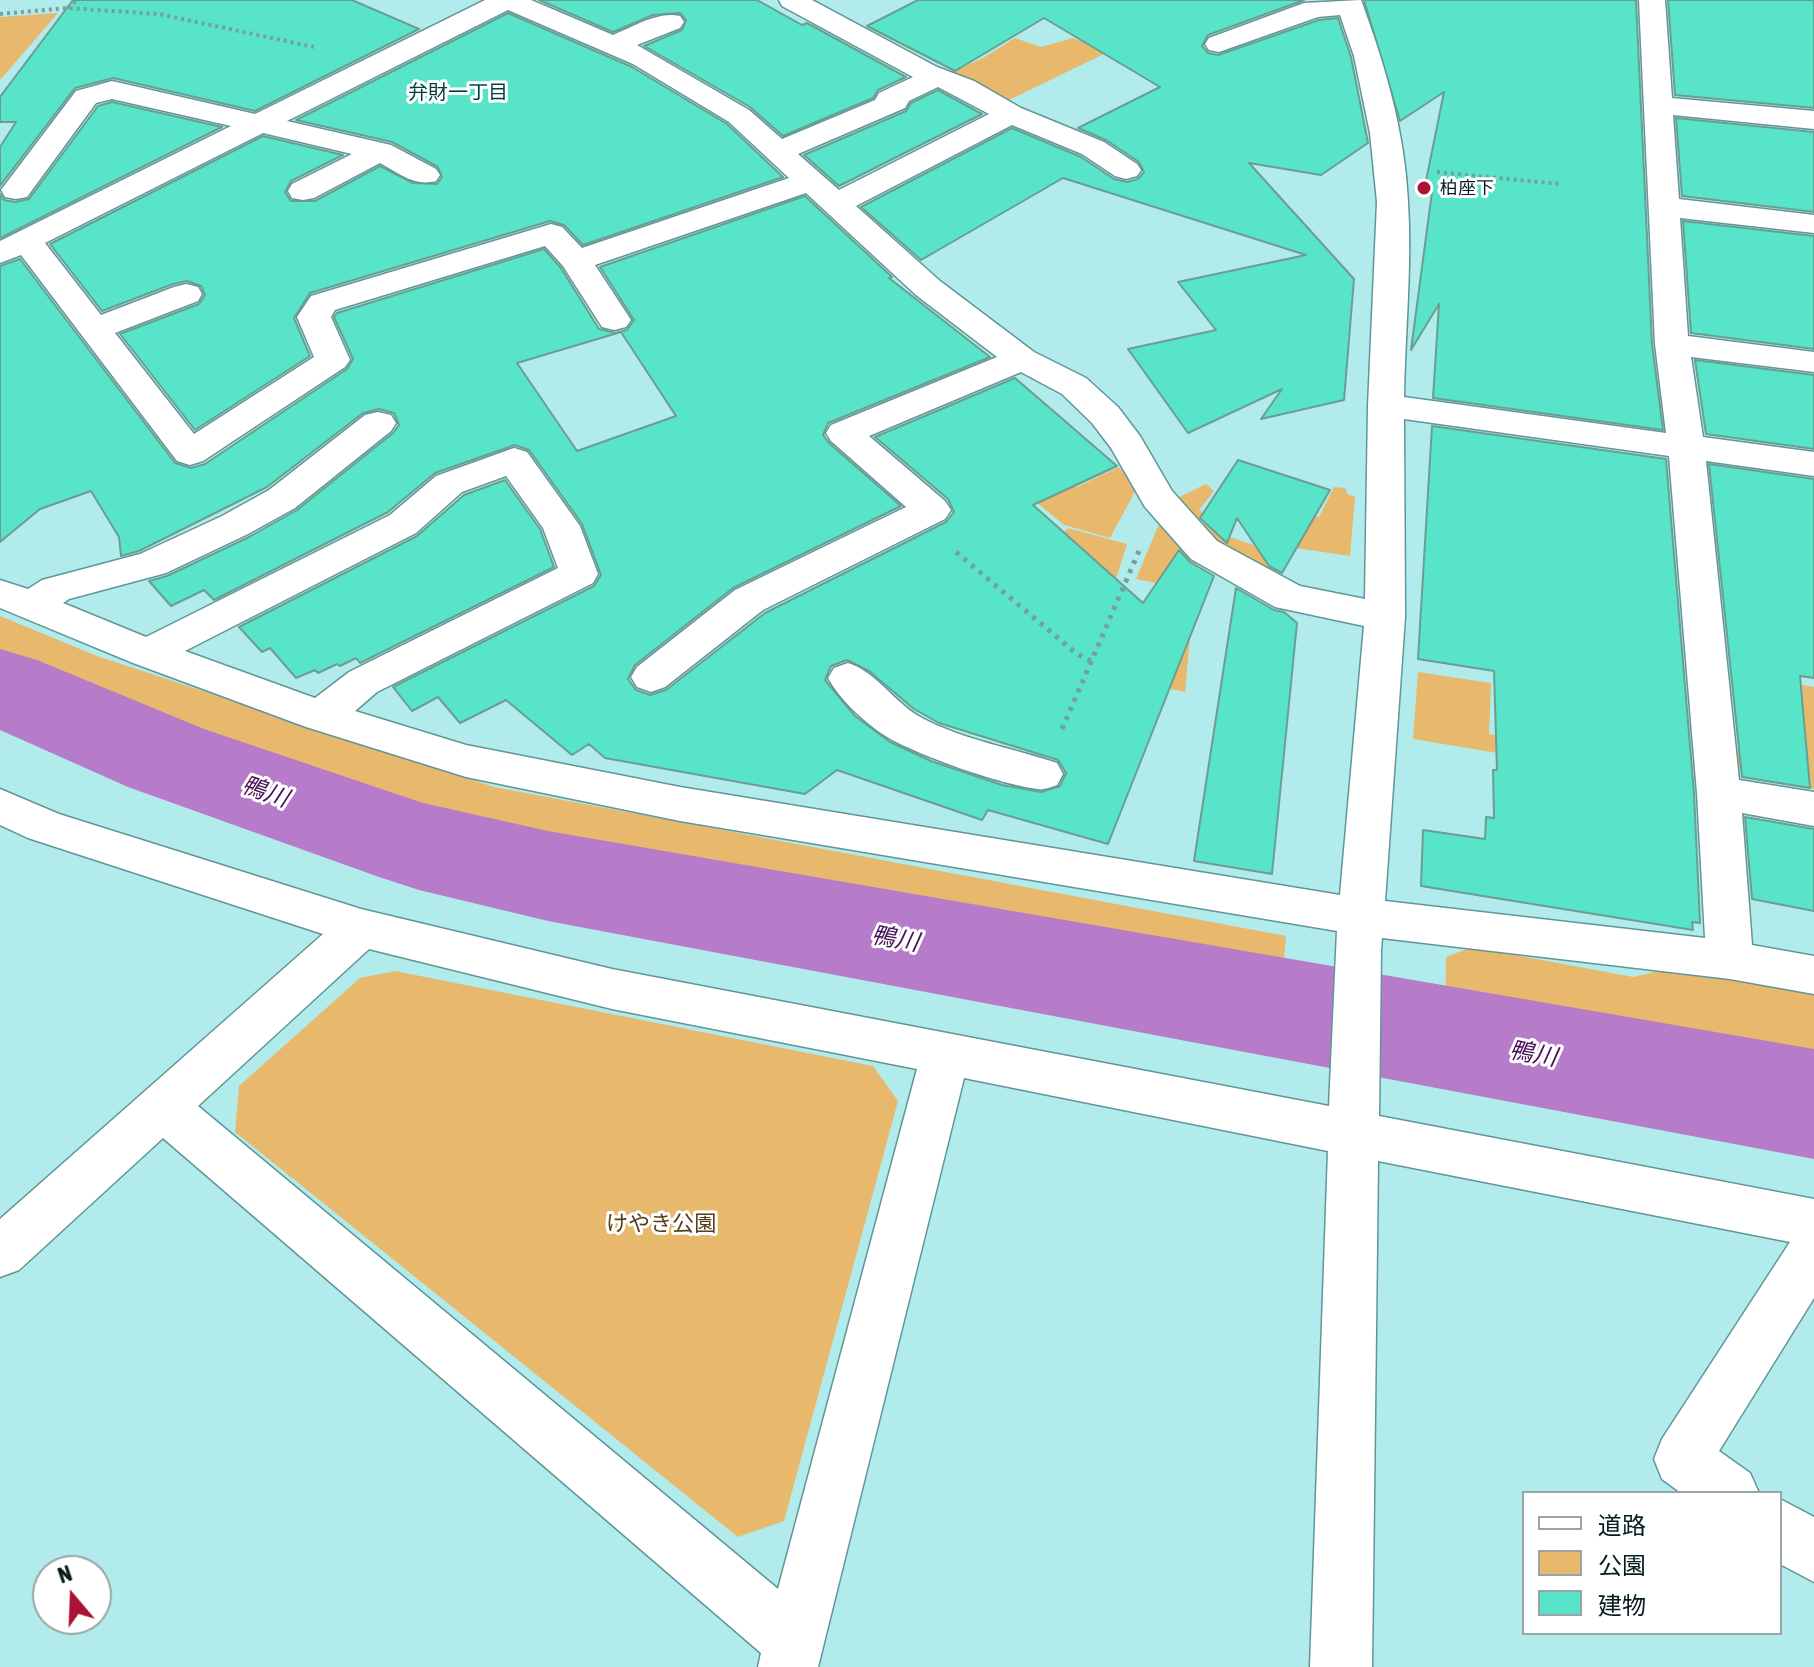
<!DOCTYPE html>
<html>
<head>
<meta charset="utf-8">
<style>
  body { margin:0 }
  #map { position:relative; width:1814px; height:1667px; overflow:hidden; background:#b2ebeb; font-family:"Asap Condensed","Noto Sans JP",sans-serif }
  canvas { display:block }
  .legend { position:absolute; left:1522px; top:1491px; width:260px; height:144px; box-sizing:border-box; background:#fff; border:2px solid #9ba4a4; margin:0; padding:10px 14px; list-style:none; font-size:24px; color:#061c1c }
  .legend li { display:flex; align-items:center; gap:16px; height:40px }
  .legend b { width:40px; border:2px solid #9ba4a4 }
  .north { position:absolute; left:32px; top:1555px; width:80px; height:80px; box-sizing:border-box; background:#fff; border:2px solid #9ba4a4; border-radius:50%; rotate:341deg; font-size:22px; font-weight:700; line-height:32px; text-align:center; color:#061c1c }
  .north::after { content:''; display:block; margin:auto; width:28px; height:36px; background:#aa1335; clip-path:polygon(50% 0,100% 100%,50% 72%,0 100%) }
</style>
</head>
<body>
<div id="map">
<canvas width="1814" height="1667"></canvas>
<ul class="legend">
<li><b style="height:10px;background:#fff"></b>道路</li>
<li><b style="height:22px;background:#e8b86d"></b>公園</li>
<li><b style="height:22px;background:#57e4c8"></b>建物</li>
</ul>
<div class="north">N</div>
</div>
<script>
const g = document.querySelector('canvas').getContext('2d');
g.lineJoin = 'round';
function fill(path, color) { g.fillStyle = color; g.fill(path, 'evenodd'); }
function trace(path, color, width, dash) { g.strokeStyle = color; g.lineWidth = width; g.lineCap = dash ? 'butt' : 'round'; g.setLineDash(dash || []); g.stroke(path); }
function drawText(font, color, halo, rows, align = 'center') {
  g.font = font + ' "Asap Condensed","Noto Sans JP",sans-serif'; g.lineWidth = 6; g.setLineDash([]); g.textBaseline = 'middle'; g.strokeStyle = halo; g.fillStyle = color; for (const [text, x, y, turn = 0] of rows) {
    g.save(); g.translate(x, y); g.rotate((+turn || 0) * Math.PI / 180); g.textAlign = isNaN(turn) ? turn : align; if (halo) g.strokeText(text, 0, 0); g.fillText(text, 0, 0); g.restore();
  }
}
const green = new Path2D(`
  M58,13L0,80V17Z
  M1015,38L1041,47L1073,38L1108,52L1007,101L946,75L983,58Z
  M1119,467L1137,488L1110,538L1064,525L1015,484H1073L1077,487Z
  M1206,484L1214,491L1199,510L1203,512L1199,521L1211,527L1210,530L1265,549L1290,509L1319,517L1334,487L1345,488L1348,495L1355,496L1350,556L1282,546L1278,579C1238,560 1204,533 1175,499Z
  M1161,519L1197,558L1185,692L1157,686L1165,585L1136,579Z
  M1068,528L1127,544L1109,601L1010,584Z
  M0,616L97,656L494,787L1286,936L1280,999L440,839L0,671Z
  M1418,672L1491,683L1489,734L1566,747L1684,784L1413,739Z
  M1802,685L1814,687V789L1755,778L1735,766L1734,750L1808,763Z
  M1472,947L1633,977L1672,968L1814,995V1077L1445,1015L1446,957Z
  M395,971L873,1066L898,1101L784,1521L738,1537L235,1132L239,1086L360,978Z`);
const river = new Path2D(`
  M0,649L37,660L204,729L423,803L548,831L1814,1049V1159L548,921L419,890L379,877L128,787L0,730Z`);
const building = new Path2D(`
  M73,0H352L419,29L255,111L113,78L75,88L0,186V147L16,122H0V97Z
  M539,0H757L802,25L807,23L906,77L878,90L873,98L783,136L750,107L644,46L682,30L686,20L680,13L653,15L613,32Z
  M918,0H1304L1208,35L1202,46L1208,53L1218,55L1319,20L1338,18L1351,57L1368,143L1321,175L1249,163L1354,279L1344,400L1261,419L1282,389L1188,433L1128,349L1216,330L1178,282L1306,255L1063,178L921,260L861,207L1012,128L1081,157L1114,179L1127,182L1138,179L1144,172L1139,162L1106,140L1078,128L1160,87L1044,18L955,71L867,26Z
  M1364,0H1636L1652,344L1663,430L1433,398L1439,304L1411,350L1432,192L1424,191L1444,92L1400,121Z
  M1668,0H1814V108L1675,95Z
  M508,13L632,67L727,124L783,177L583,245L564,225L550,221L310,293L294,318L310,356L195,430L120,334L199,304L205,295L201,286L187,281L173,284L102,311L50,244L263,136L343,155L291,181L285,192L291,201H315L380,166L413,183L437,184L442,177L438,167L392,142L296,120Z
  M938,90L982,114L839,186L804,155L906,111L911,103Z
  M112,102L222,127L0,238V194L4,200L15,202L29,199L98,106Z
  M1676,118L1814,132V212L1682,196Z
  M805,196L892,277L889,278L990,357L828,423L823,435L829,443L901,506L733,588L635,665L628,679L636,690L650,695L666,690L765,613L946,522L954,512L948,499L875,437L1015,378L1117,466L1033,505L1143,603L1179,550L1190,562L1214,576L1108,844L988,810L982,820L837,770L805,794L605,758L589,744L572,755L506,700L460,723L438,697L412,711L393,687L594,586L601,575L582,524L529,450L515,445L435,473L388,512L214,600L204,590L171,606L149,581L167,576L249,537L297,510L393,433L399,425L394,413L379,409L363,413L267,487L139,551L121,556L119,537L91,491L40,509L0,542V266L20,259L175,463L191,468L205,464L347,369L353,359L334,317L337,313L544,249L561,268L599,329L615,333L627,330L634,320L600,267ZM621,332L676,416L577,451L517,363ZM847,660L869,671L914,709L939,723L1058,760L1066,773L1060,786L1041,792L1002,785L931,761L890,742L855,716L825,680L831,666Z
  M1683,221L1814,236V349L1691,333Z
  M1695,360L1814,375V449L1706,434Z
  M1432,426L1666,459L1694,793L1700,923L1692,922L1693,930L1421,886L1423,830L1485,839L1486,817L1494,818L1493,770H1497L1494,671L1418,659Z
  M1238,460L1330,490L1282,573L1269,566L1237,518L1227,543L1200,518Z
  M1709,464L1814,479V678L1800,676L1810,788L1742,777Z
  M505,480L540,529L554,567L360,663L356,658L340,666L337,664L318,673L315,670L296,678L270,648L262,652L239,627L417,536L464,495Z
  M1236,588L1274,610L1284,612L1297,623L1272,874L1194,861Z
  M1745,817L1814,829V911L1752,899Z`);
const pathFar1 = new Path2D(`
  M68,8L77,0
  M0,14L67,8L159,14L314,47
  M1437,172L1560,184`);
const path = new Path2D(`
  M956,552L1077,654L1091,661
  M1062,729L1139,551`);
const minor = new Path2D(`
  M485,0H531L613,35C633,27 658,11 680,16L684,22L680,28L637,45L749,110L782,139L875,100L879,93L913,77L782,6L779,0H812L937,67L974,81L1021,108L1104,142L1137,164L1141,170L1137,176L1126,179L1115,176L1082,154L1012,125L856,206L940,281L1034,352L1086,378L1118,407L1140,436L1172,491L1217,541L1300,586L1365,599L1368,406L1377,202L1370,133L1354,56L1340,15L1318,17L1219,52L1209,50L1205,44L1209,38L1304,3L1361,0C1385,65 1405,132 1408,202C1412,266 1405,333 1404,397L1666,433L1655,344L1639,0H1665L1672,98L1814,111V129L1673,115L1679,199L1814,215V233L1680,218L1688,336L1814,352V372L1691,357L1703,437L1814,452V476L1706,461L1739,780L1814,792V826L1742,813L1752,945L1814,956V994L1730,979L1382,938L1381,950L1379,1116L1814,1199V1298L1719,1451L1750,1473L1759,1493H1681L1662,1479L1654,1459L1662,1439L1790,1242L1378,1161L1372,1667H1310L1328,1151L964,1078L818,1667H758L761,1653L163,1138L19,1270L0,1277V1219L323,934L28,838L0,825V789L59,814L361,909L612,969L1329,1106L1337,931L680,821L466,777L306,727L133,663L0,608V580L28,589L42,580L140,554L222,516L269,490L365,415L378,412L391,415L396,423L391,431L295,508L248,534L166,573L69,599L63,603L146,637L390,515L436,476L514,448L527,452L580,526L598,574L593,583L377,692L355,711L466,745L680,787L1340,895L1364,626L1275,607L1191,559L1145,507L1111,448L1092,423L1062,394L1021,372L869,436L945,501L951,510L945,519L763,610L665,687L651,692L637,687L631,677L637,667L735,590L906,507L831,441L826,433L831,425L997,357L916,295L806,193L595,265L631,320L626,327L614,330L602,327L563,266L545,246L335,310L331,317L350,360L345,367L203,461L190,465L177,461L21,255L0,263V241L231,126L112,99L96,103L27,197L16,199L5,197L1,190L76,91L112,81L255,114ZM508,10L633,64L729,122L789,178L582,248L562,227L551,224L311,296L297,317L314,357L194,434L115,333L198,301L202,294L198,287L186,284L174,287L101,315L45,243L263,133L352,154L292,184L288,191L292,198L303,200L314,198L380,163C398,173 415,187 436,181L440,175L436,169L391,145L287,121ZM938,87L989,114L839,190L798,154L905,108L909,101ZM1404,419L1669,456L1697,793L1705,938L1385,901L1405,617ZM506,476L543,528L558,568L349,672L315,698L185,651L416,533L462,492ZM369,949L612,1009L917,1069L778,1589L198,1106Z
  M848,663C877,672 894,703 922,718C964,740 1012,748 1057,763L1063,774L1057,785C1051,787 1045,790 1039,789C1004,786 906,752 878,731C860,718 839,698 828,678L834,668Z
  M1780,1499L1814,1517V1582L1780,1564Z`);
const markers = [
  [1424,188,8,"#aa1335"]
];
const farPoinames = [
  ["柏座下",1440,188]
];
const farNeighbourhoodnames = [
  ["弁財一丁目",458,93]
];
const parkNames = [
  ["けやき公園",661,1224]
];
const waterNames = [
  ["鴨川",265,792,19],
  ["鴨川",895,939,10],
  ["鴨川",1533,1054,10]
];
fill(green, '#e8b86d');
fill(river, '#b67cc9');
fill(building, '#57e4c8');
trace(building, '#6b9e91', 2);
trace(minor, '#609697', 3);
trace(pathFar1, '#74a0a0', 4, [3, 4]);
trace(path, '#74a0a0', 5, [4, 6]);
fill(minor, '#fff');
for (const [x, y, r, color] of markers) { const dot = new Path2D(); dot.arc(x, y, r, 0, 2 * Math.PI); g.fillStyle = color; g.fill(dot); trace(dot, '#fff', 3); }
drawText('18px', '#061c1c', '#fff', farPoinames, 'left');
drawText('20px', '#003d3f', '#fff', farNeighbourhoodnames);
drawText('22px', '#563e17', '#fff', parkNames);
drawText('italic 24px', '#491159', '#fff', waterNames);
</script>
</body>
</html>
